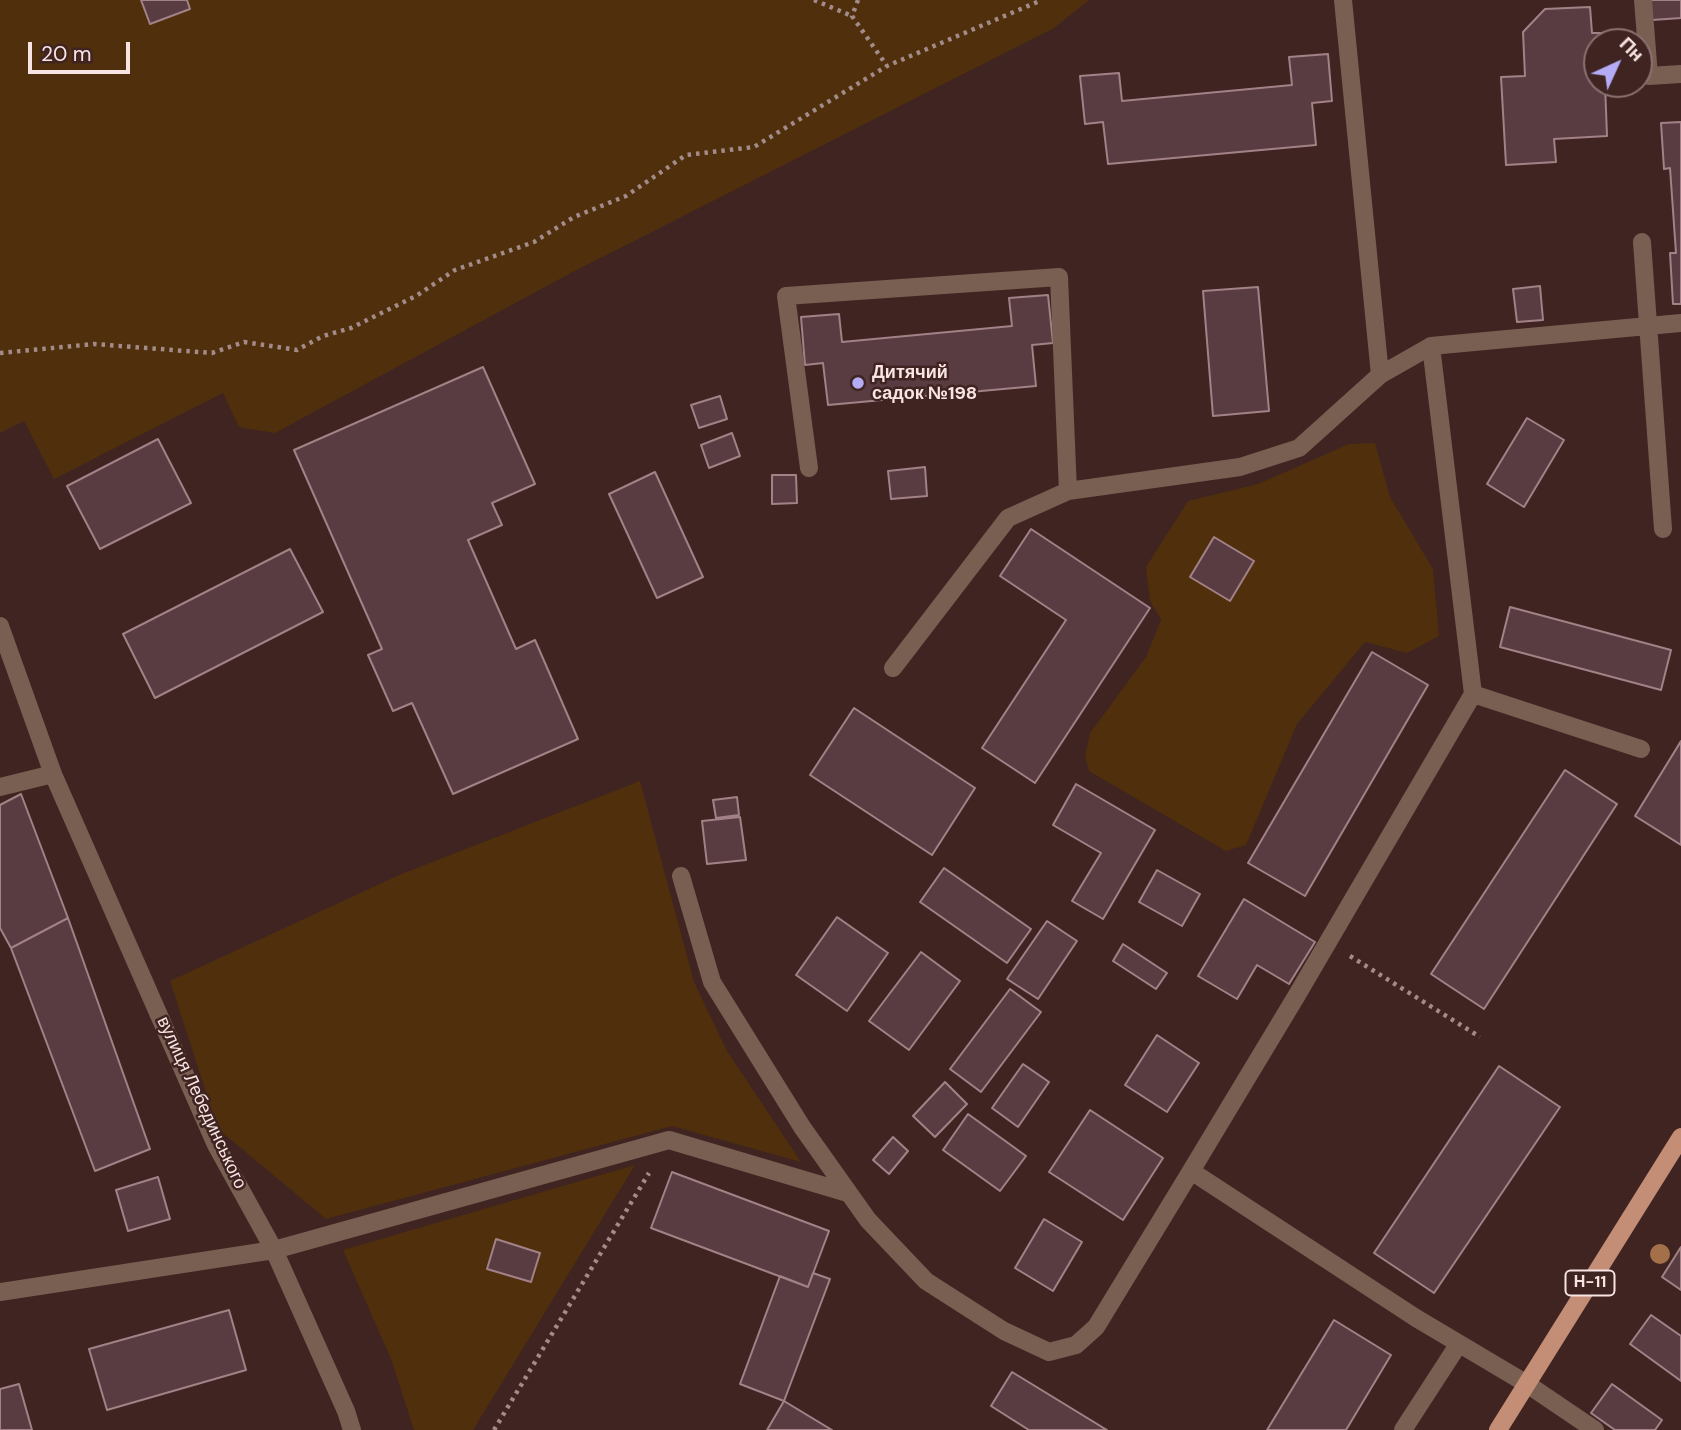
<!DOCTYPE html>
<html>
<head>
<meta charset="utf-8">
<style>
  body { margin:0 }
  #map { position:relative; width:1681px; height:1430px; overflow:hidden; background:#3f2422; font-family:"DM Sans",sans-serif }
  canvas { display:block }
  .north { position:absolute; left:1583px; top:28px; width:70px; height:70px; box-sizing:border-box; background:#3f2422; border:2px solid #89716f; border-radius:50%; rotate:45deg; font-size:19px; font-weight:700; line-height:28px; text-align:center; color:#f8e5e3 }
  .north::after { content:''; display:block; margin:auto; width:24px; height:32px; background:#b5acf8; clip-path:polygon(50% 0,100% 100%,50% 72%,0 100%) }
  .scale { position:absolute; left:28px; top:42px; width:102px; height:32px; box-sizing:border-box; border:4px solid #f8e5e3; border-top:0; padding-left:9px; font-size:21px; line-height:24px; white-space:nowrap; color:#f8e5e3; -webkit-text-stroke:5px #3f2422; paint-order:stroke }
</style>
</head>
<body>
<div id="map">
<canvas width="1681" height="1430"></canvas>
<div class="north">Пн</div>
<div class="scale">20 m</div>
</div>
<script>
const g = document.querySelector('canvas').getContext('2d');
g.lineJoin = 'round';
function fill(path, color) { g.fillStyle = color; g.fill(path, 'evenodd'); }
function trace(path, color, width, dash) { g.strokeStyle = color; g.lineWidth = width; g.lineCap = dash ? 'butt' : 'round'; g.setLineDash(dash || []); g.stroke(path); }
function drawText(font, color, halo, rows, align = 'center') {
  g.font = font + ' "DM Sans",sans-serif'; g.lineWidth = 5; g.setLineDash([]); g.textBaseline = 'middle'; g.strokeStyle = halo; g.fillStyle = color; for (const [text, x, y, turn = 0] of rows) {
    g.save(); g.translate(x, y); g.rotate((+turn || 0) * Math.PI / 180); g.textAlign = isNaN(turn) ? turn : align; if (halo) g.strokeText(text, 0, 0); g.fillText(text, 0, 0); g.restore();
  }
}
const green = new Path2D(`
  M0,0H1089L1054,28L569,274L275,433L239,427L223,393L54,479L24,421L0,433Z
  M1375,443L1390,497L1433,569L1439,636L1407,653L1365,642L1297,724L1246,845L1226,851L1089,771L1085,756L1090,733L1146,657L1161,620L1150,601L1146,567L1188,501L1258,484L1349,444Z
  M640,781L694,982L727,1051L801,1162L672,1126L326,1219L218,1129L170,981L399,875Z
  M635,1165L473,1430H414L391,1359L343,1250Z`);
const building = new Path2D(`
  M141,0H187L190,9L150,24Z
  M1650,0H1681V18L1652,20Z
  M1590,7L1592,33H1602V42H1597V84H1605L1607,136L1554,139L1556,162L1506,165L1501,77L1525,76L1523,32L1545,9Z
  M1328,54L1332,101L1312,103L1316,145L1108,164L1103,122L1085,124L1080,76L1119,73L1122,101L1292,85L1289,57Z
  M1681,122V304H1673L1670,253H1676L1670,168L1664,169L1661,123Z
  M1540,286L1543,320L1517,322L1513,289Z
  M1258,287L1269,411L1213,416L1203,291Z
  M1048,295L1053,343L1032,345L1036,386L828,405L823,363L805,365L801,317L839,314L842,342L1012,326L1009,298Z
  M483,367L535,484L492,503L502,525L468,540L516,649L535,640L578,739L453,794L412,703L393,711L368,655L382,649L294,450Z
  M720,396L727,419L699,428L691,405Z
  M1527,418L1564,440L1524,507L1487,484Z
  M732,433L740,456L709,468L701,445Z
  M158,439L191,503L100,549L67,486Z
  M925,467L927,496L891,499L888,471Z
  M655,472L703,577L657,598L609,494Z
  M772,475H796L797,503L772,504Z
  M1031,529L1150,608L1035,783L982,748L1066,620L1000,576Z
  M1214,537L1254,561L1230,601L1190,577Z
  M290,549L323,612L155,698L123,634Z
  M1510,607L1671,650L1661,690L1500,647Z
  M1372,652L1428,685L1305,896L1248,863Z
  M854,708L975,788L932,855L810,775Z
  M1681,741V845L1635,816Z
  M1565,770L1617,804L1484,1009L1431,974Z
  M1076,784L1155,830L1103,919L1072,901L1101,853L1053,825Z
  M21,794L68,918L11,948L0,928V805Z
  M737,797L739,815L716,818L713,800Z
  M740,817L746,860L707,864L702,821Z
  M944,868L1031,929L1007,963L920,902Z
  M1157,870L1200,894L1182,926L1139,902Z
  M1244,899L1315,942L1289,984L1257,965L1237,999L1198,976Z
  M837,917L888,953L847,1011L796,975Z
  M68,918L150,1149L95,1171L11,948Z
  M1047,921L1077,941L1038,999L1007,979Z
  M1123,944L1167,973L1156,989L1113,961Z
  M921,952L960,981L909,1050L869,1021Z
  M1010,989L1041,1012L981,1092L950,1069Z
  M1157,1035L1199,1063L1167,1112L1125,1085Z
  M1023,1064L1049,1082L1018,1127L992,1108Z
  M1499,1066L1560,1107L1434,1293L1374,1253Z
  M945,1082L967,1104L935,1137L913,1116Z
  M1090,1110L1163,1158L1123,1220L1049,1172Z
  M968,1114L1026,1156L1000,1191L943,1150Z
  M893,1137L908,1151L889,1174L873,1160Z
  M672,1172L829,1231L808,1287L651,1228Z
  M158,1177L170,1219L128,1231L116,1190Z
  M1044,1219L1082,1242L1053,1291L1015,1268Z
  M496,1239L540,1253L531,1282L487,1269Z
  M1681,1247V1290L1662,1277Z
  M813,1273L830,1279L784,1401L740,1384L780,1276L808,1287Z
  M229,1310L246,1370L107,1410L89,1349Z
  M1651,1315L1681,1336V1381L1630,1344Z
  M1334,1320L1391,1355L1346,1430H1267Z
  M1012,1372L1107,1430H1029L991,1406Z
  M19,1384L32,1430H0V1389Z
  M1612,1384L1662,1420L1655,1430H1615L1591,1413Z
  M784,1401L832,1430H767Z`);
const path = new Path2D(`
  M814,0L852,16
  M858,0L852,16L887,66
  M0,353L94,344L212,353L244,342L297,350L323,336L351,328L416,296L455,270L534,242L574,217L626,196L686,155L754,147L887,66L1042,0
  M1350,956L1480,1037
  M494,1430L649,1173`);
const minor = new Path2D(`
  M1343,0L1380,375
  M1643,0L1649,76L1681,74
  M1642,242L1663,529
  M809,468L786,296L1059,277L1068,491
  M0,626L53,774L216,1145L274,1250L346,1411L352,1430
  M893,668L1008,518L1068,491L1240,467L1299,448L1380,375L1431,346L1681,323
  M1473,694L1641,749
  M0,787L53,774
  M681,876L712,982L802,1127L868,1220L926,1281L1004,1331L1049,1352L1076,1345L1096,1327L1191,1171L1416,1318L1527,1384L1595,1430
  M1191,1171L1297,995L1473,694L1431,346
  M0,1292L274,1250L669,1140L848,1193
  M1403,1430L1458,1345`);
const major = new Path2D(`
  M1498,1430L1681,1137`);
const trees = [
  [1660,1254]
];
const markers = [
  [858,383,7,"#b5acf8"]
];
const shields = [
  [1590,1283,49]
];
const shieldNames = [
  ["Н-11",1590,1283]
];
const poiNames = [
  ["Дитячий",872,373],
  ["садок №198",872,394]
];
const streetNames = [
  ["вулиця Лебединського",201,1103,65]
];
fill(green, '#4f2f0c');
fill(building, '#593c42');
trace(building, '#a28187', 2);
trace(path, '#a28b89', 4.5, [3.5, 5]);
trace(minor, '#795e52', 18);
trace(major, '#c48d76', 18);
g.fillStyle = '#a3704a';
for (const [x, y] of trees) { g.beginPath(); g.arc(x, y, 10, 0, 2 * Math.PI); g.fill(); }
for (const [x, y, r, color] of markers) { const dot = new Path2D(); dot.arc(x, y, r, 0, 2 * Math.PI); g.fillStyle = color; g.fill(dot); trace(dot, '#3f2422', 2.5); }
for (const [x, y, w] of shields) { const box = new Path2D(); box.roundRect(x - w / 2, y - 12.5, w, 25, 5); g.fillStyle = '#3f2422'; g.fill(box); trace(box, '#f8e5e3', 2); }
drawText('bold 16px', '#f8e5e3', null, shieldNames);
drawText('bold 18px', '#f8e5e3', '#3f2422', poiNames, 'left');
drawText('18px', '#f8e5e3', '#3f2422', streetNames);
</script>
</body>
</html>
